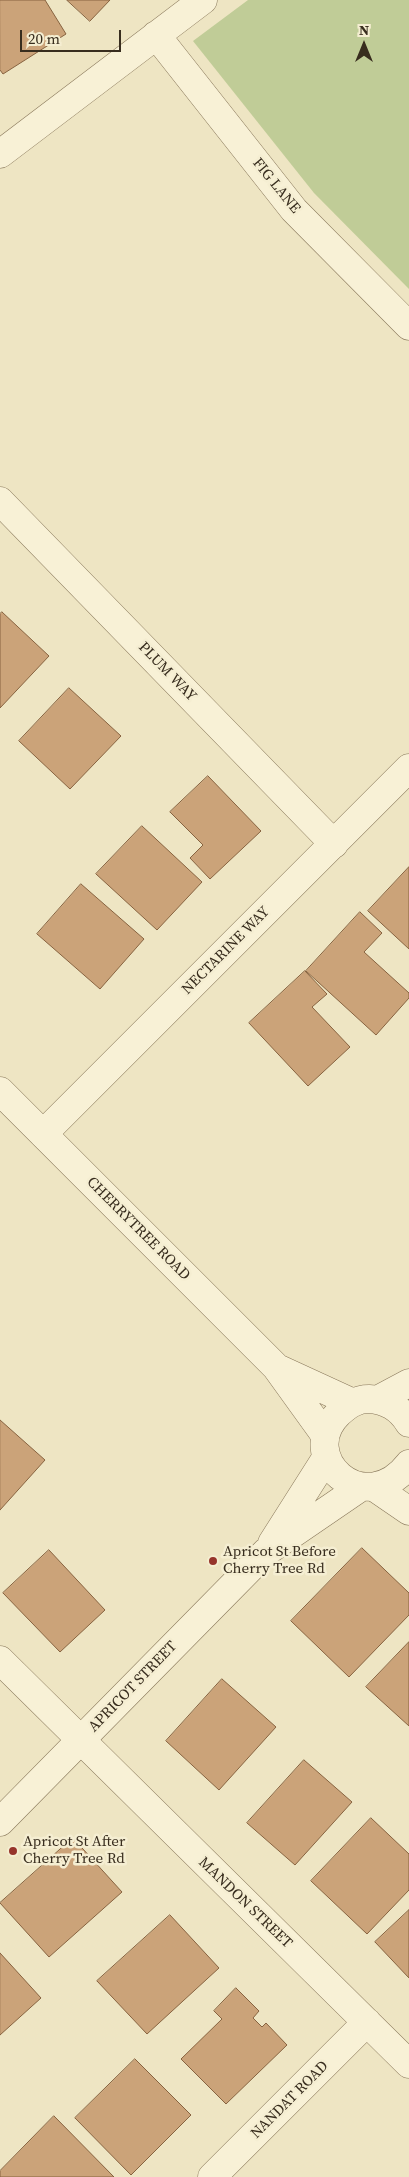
<!DOCTYPE html>
<html>
<head>
<meta charset="utf-8">
<style>
  body { margin:0 }
  #map { position:relative; width:409px; height:2177px; overflow:hidden; background:#eee5c3; font-family:"Source Serif 4",serif }
  canvas { display:block }
  .north { position:absolute; left:339px; top:20px; width:50px; height:50px; -webkit-text-stroke:4px #f5eed2; paint-order:stroke; rotate:0deg; font-size:14px; font-weight:700; line-height:20px; text-align:center; color:#382d1e }
  .north::after { content:''; display:block; margin:auto; width:18px; height:22px; background:#382d1e; clip-path:polygon(50% 0,100% 100%,50% 72%,0 100%) }
  .scale { position:absolute; left:20px; top:30px; width:101px; height:22px; box-sizing:border-box; border:2px solid #382d1e; border-top:0; padding-left:6px; font-size:15px; line-height:18px; white-space:nowrap; color:#382d1e; -webkit-text-stroke:4px #f5eed2; paint-order:stroke }
</style>
</head>
<body>
<div id="map">
<canvas width="409" height="2177"></canvas>
<div class="north">N</div>
<div class="scale">20 m</div>
</div>
<script>
const g = document.querySelector('canvas').getContext('2d');
g.lineJoin = 'round';
function fill(path, color) { g.fillStyle = color; g.fill(path, 'evenodd'); }
function trace(path, color, width, dash) { g.strokeStyle = color; g.lineWidth = width; g.lineCap = dash ? 'butt' : 'round'; g.setLineDash(dash || []); g.stroke(path); }
function drawText(font, color, halo, rows, align = 'center') {
  g.font = font + ' "Source Serif 4",serif'; g.lineWidth = 5; g.setLineDash([]); g.textBaseline = 'middle'; g.strokeStyle = halo; g.fillStyle = color; for (const [text, x, y, turn = 0] of rows) {
    g.save(); g.translate(x, y); g.rotate((+turn || 0) * Math.PI / 180); g.textAlign = isNaN(turn) ? turn : align; if (halo) g.strokeText(text, 0, 0); g.fillText(text, 0, 0); g.restore();
  }
}
const green = new Path2D(`
  M248,0H409V289L314,193L193,41Z`);
const building = new Path2D(`
  M0,0H45L66,34L3,74L0,70Z
  M67,0H110L90,21Z
  M2,612L49,656L0,708V614Z
  M69,688L121,736L70,789L19,741Z
  M208,776L261,831L210,879L190,858L203,845L170,812Z
  M142,826L202,882L157,930L96,874Z
  M409,867V949L368,911Z
  M81,884L144,939L100,989L37,934Z
  M360,912L382,933L364,952L409,993V998L376,1035L306,971Z
  M305,971L327,994L312,1007L350,1047L308,1086L249,1023Z
  M0,1420L45,1460L0,1510Z
  M362,1548L409,1593V1615L349,1677L291,1621Z
  M49,1550L105,1610L60,1652L3,1593Z
  M409,1642V1726L366,1687Z
  M222,1679L276,1727L219,1790L166,1741Z
  M304,1760L352,1802L295,1865L247,1823Z
  M371,1818L409,1854V1890L367,1934L311,1881Z
  M73,1838L122,1892L49,1957L0,1903Z
  M409,1910V1978L375,1942Z
  M170,1915L219,1968L147,2034L97,1981Z
  M0,1953L41,1998L0,2035Z
  M236,1988L259,2011L253,2018L262,2027L266,2023L287,2045L226,2104L181,2059L222,2019L214,2011Z
  M135,2059L191,2115L131,2175L75,2118Z
  M54,2116L114,2177H0V2171Z`);
const minor = new Path2D(`
  M156,35L294,210L409,326
  M0,154L203,0
  M0,501L334,844
  M0,1091L276,1367L325,1435
  M43,1134L409,768
  M277,1368L351,1402
  M374,1487L409,1511
  M0,1660L409,2064
  M212,2177L367,2022`);
const tertiary = new Path2D(`
  M379,1399L409,1383
  M409,1423C400,1408 387,1400 369,1399C356,1399 348,1405 339,1413C294,1456 364,1522 409,1464
  M272,1543L326,1458
  M0,1822L266,1552L361,1487`);
const markers = [
  [213,1561,5,"#96342a"],
  [13,1851,5,"#96342a"]
];
const streetNames = [
  ["FIG LANE",276,186,51],
  ["PLUM WAY",167,672,46],
  ["NECTARINE WAY",226,951,-45],
  ["CHERRYTREE ROAD",138,1229,45],
  ["APRICOT STREET",133,1687,-46],
  ["MANDON STREET",245,1903,44],
  ["NANDAT ROAD",290,2100,-45]
];
const poiNames = [
  ["Apricot St Before",223,1552],
  ["Cherry Tree Rd",223,1569],
  ["Apricot St After",23,1842],
  ["Cherry Tree Rd",23,1859]
];
fill(green, '#c0cc97');
fill(building, '#cba379');
trace(building, '#876340', 1);
trace(minor, '#88775a', 29);
trace(tertiary, '#88775a', 29);
trace(minor, '#f8f1d6', 28);
trace(tertiary, '#f8f1d6', 28);
for (const [x, y, r, color] of markers) { const dot = new Path2D(); dot.arc(x, y, r, 0, 2 * Math.PI); g.fillStyle = color; g.fill(dot); trace(dot, '#f5eed2', 2); }
drawText('15px', '#382d1e', '#f5eed2', streetNames);
drawText('15px', '#382d1e', '#f5eed2', poiNames, 'left');
</script>
</body>
</html>
